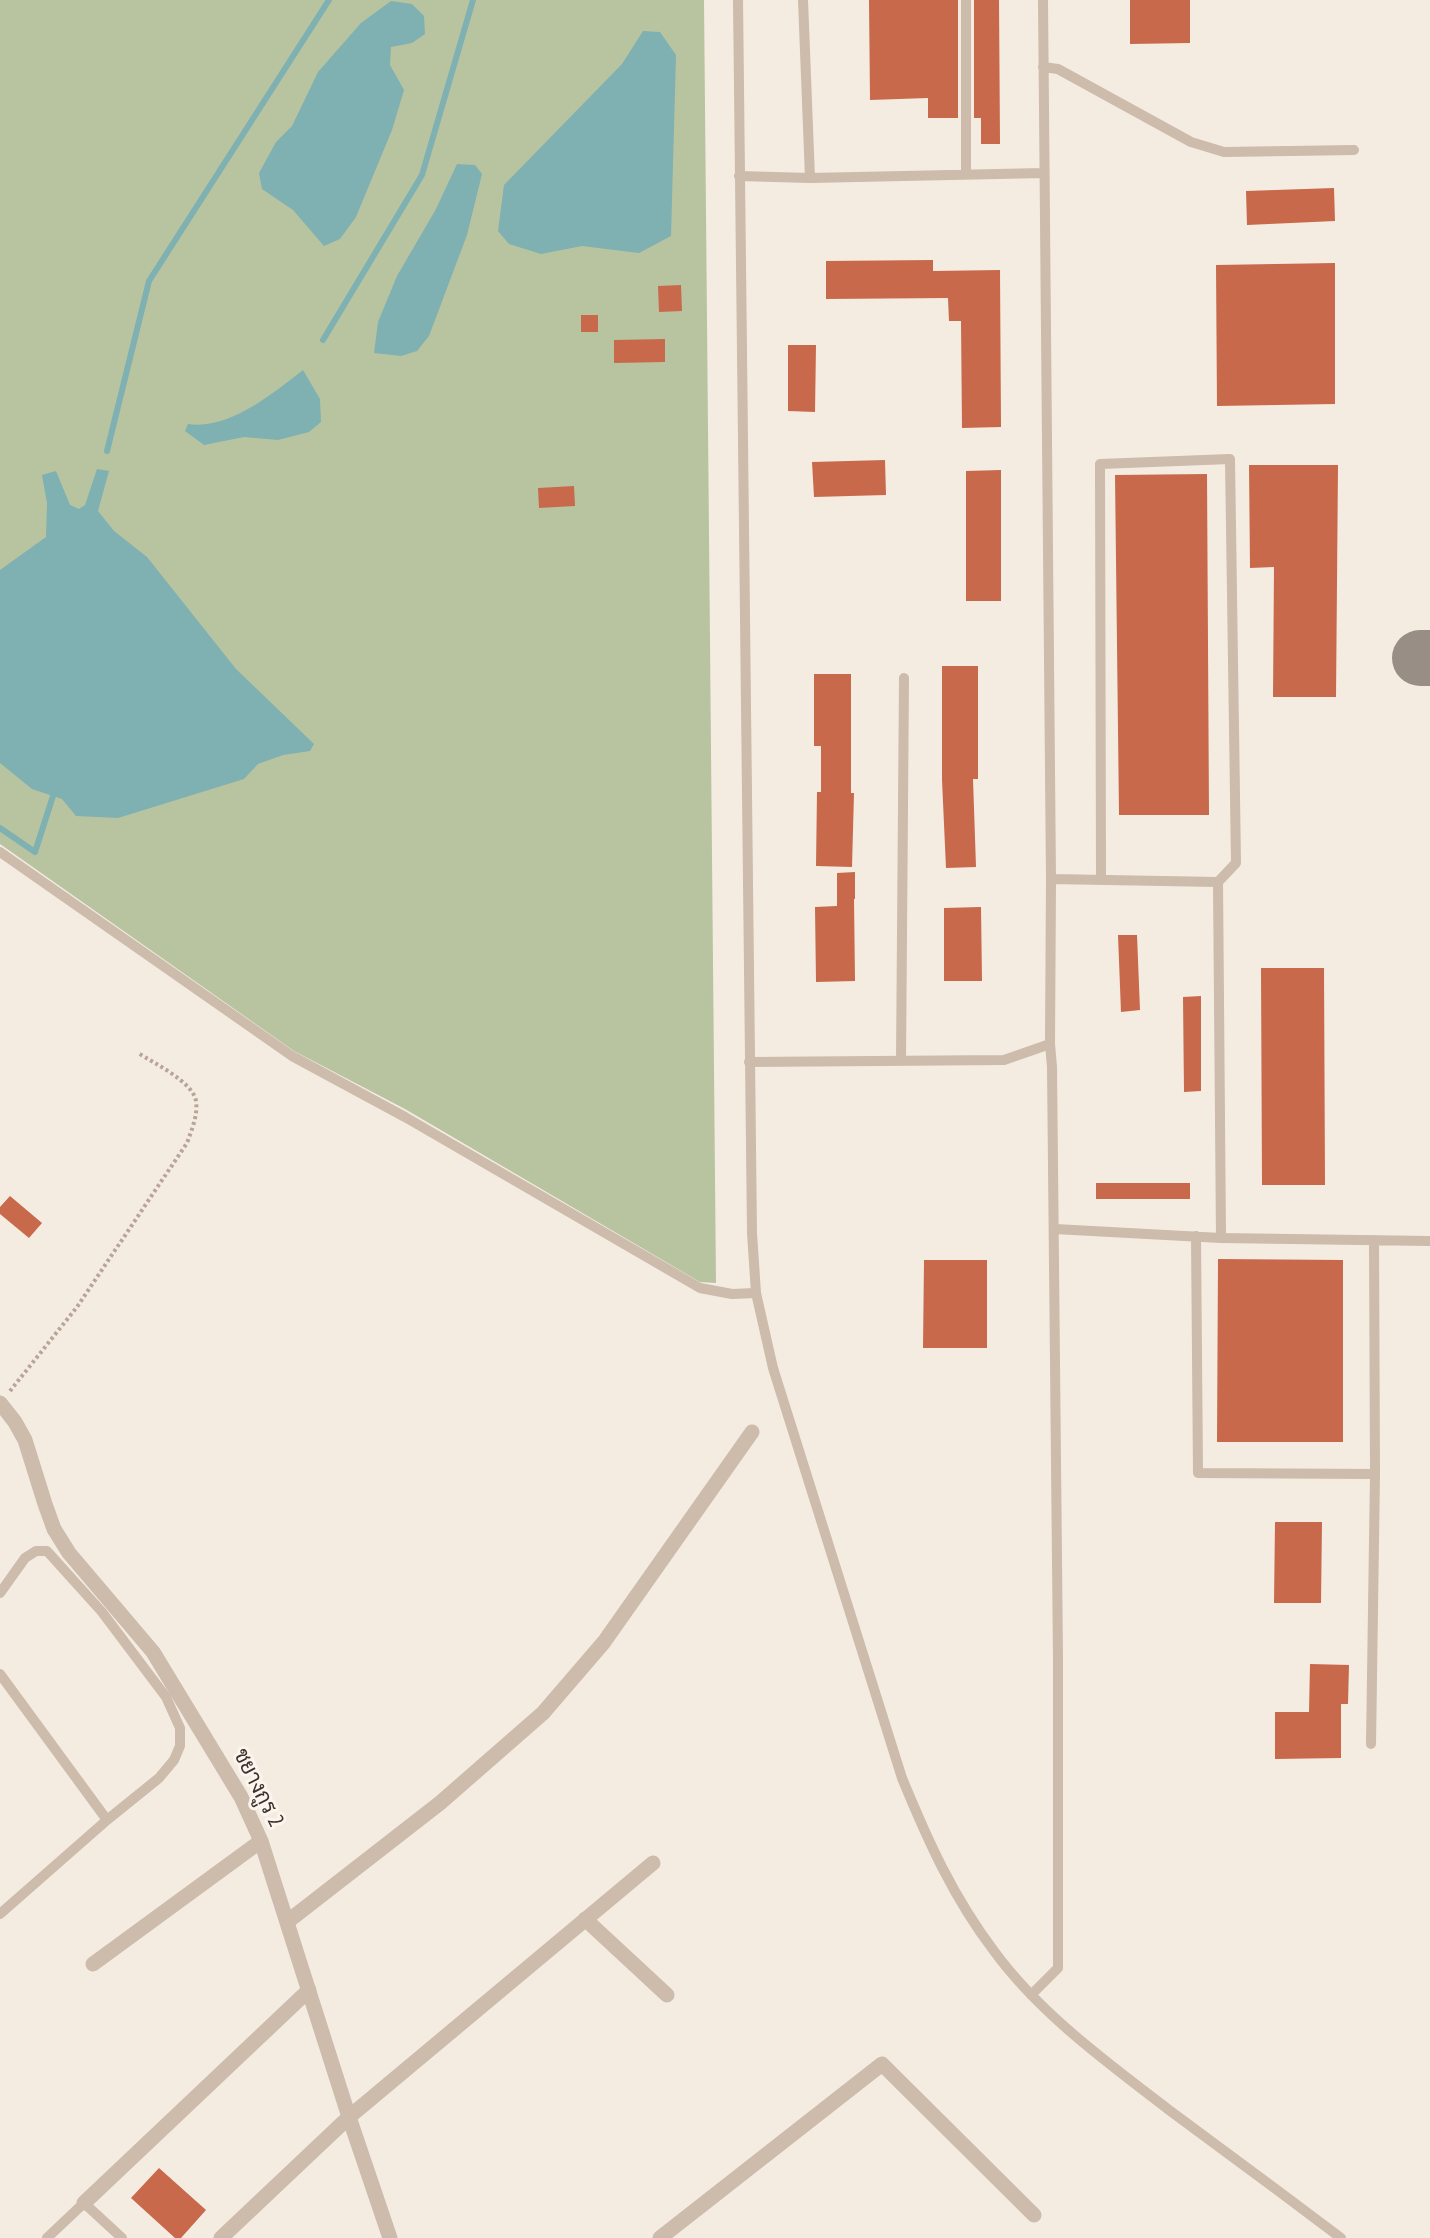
<!DOCTYPE html>
<html>
<head>
<meta charset="utf-8">
<style>
  body { margin:0 }
  canvas { display:block; background:#f4ebe1 }
</style>
</head>
<body>
<canvas width="1430" height="2238"></canvas>
<script>
const g = document.querySelector('canvas').getContext('2d');
g.lineJoin = 'round';
function fill(path, color) { g.fillStyle = color; g.fill(path, 'evenodd'); }
function trace(path, color, width, dash) { g.strokeStyle = color; g.lineWidth = width; g.lineCap = dash ? 'butt' : 'round'; g.setLineDash(dash || []); g.stroke(path); }
function drawText(font, color, halo, rows, align = 'center') {
  g.font = font + ' "PT Sans Narrow",Sarabun,sans-serif'; g.lineWidth = 6; g.setLineDash([]); g.textBaseline = 'middle'; g.strokeStyle = halo; g.fillStyle = color; for (const [text, x, y, turn = 0] of rows) {
    g.save(); g.translate(x, y); g.rotate((+turn || 0) * Math.PI / 180); g.textAlign = isNaN(turn) ? turn : align; if (halo) g.strokeText(text, 0, 0); g.fillText(text, 0, 0); g.restore();
  }
}
const green = new Path2D(`
  M0,0H704L716,1283L700,1282L405,1109L294,1051L0,844Z`);
const water = new Path2D(`
  M391,1L412,4L424,16L425,34L412,43L391,47L390,65L404,90L392,130L356,217L340,239L324,246L293,210L262,189L259,173L276,142L292,126L318,72L361,23Z
  M643,31L660,32L676,55L671,236L639,253L582,246L541,254L509,244L498,231L504,185L622,64Z
  M457,164L475,165L482,174L467,235L429,336L417,351L401,356L374,353L378,322L397,276L436,209Z
  M303,370L320,399L321,422L309,432L278,440L244,437L204,445L185,431L188,424C229,430 272,394 303,370Z
  M97,469L109,471L98,511L114,531L147,557L236,669L314,744L310,751L283,755L258,764L244,779L118,818L76,816L62,799L32,789L0,763V570L46,537L47,503L42,475L56,471L70,505L79,509L85,505Z`);
const stream = new Path2D(`
  M323,340L422,175L473,0
  M107,451L149,281L329,0
  M0,828L35,852L53,796`);
const taxiway = new Path2D(`
  M1420,658H1430`);
const building = new Path2D(`
  M869,0H958V118H928V98L870,100Z
  M974,0H999L1000,144H981V118H974Z
  M1130,0H1190V43L1130,44Z
  M1334,188L1335,221L1247,225L1246,191Z
  M933,260V271L1000,270L1001,427L962,428L961,321H949L948,298L826,299V261Z
  M1335,263V404L1217,406L1216,265Z
  M681,285L682,311L659,312L658,286Z
  M581,315H598V332H581Z
  M665,339V362L614,363V340Z
  M788,345H816L815,412L788,411Z
  M885,460L886,495L814,497L812,462Z
  M1249,465H1338L1336,697H1273L1274,567L1250,568Z
  M1001,470V601H966V471Z
  M1207,474L1209,815H1119L1115,475Z
  M574,486L575,506L539,508L538,488Z
  M942,666H978V779H973L976,867L946,868L942,780Z
  M814,674H851V793H854L852,867L816,866L817,792H821V746H814Z
  M855,872V899H854L855,981L816,982L815,907L837,906V873Z
  M981,907L982,981H944V908Z
  M1118,935H1137L1140,1010L1121,1012Z
  M1261,968H1324L1325,1185H1262Z
  M1201,996V1091L1184,1092L1183,997Z
  M1096,1183H1190V1199H1096Z
  M10,1196L42,1223L29,1238L0,1214V1207Z
  M1218,1259L1343,1260V1442H1217Z
  M924,1260H987V1348H923Z
  M1275,1522H1322L1321,1603H1274Z
  M1310,1664L1349,1665L1348,1704H1341V1758L1275,1759V1712H1309Z
  M159,2168L206,2210L181,2238H175L131,2198Z`);
const path = new Path2D(`
  M10,1391L77,1307L187,1143C192,1129 198,1115 196,1101C193,1082 154,1063 138,1053`);
const lane = new Path2D(`
  M738,0L752,1233L756,1293L773,1368L902,1778C928,1841 953,1897 994,1951C1040,2014 1108,2063 1169,2110C1226,2152 1284,2195 1341,2238
  M803,0L810,178
  M1043,67L1058,69L1191,142L1224,152L1354,150
  M966,174V0
  M739,176L810,178L1044,173
  M0,852L292,1056L405,1117L700,1288L732,1294L756,1293
  M1051,879L1218,882L1236,863L1230,459L1100,464L1101,880
  M1218,882L1221,1238
  M901,1061L904,678
  M749,1062L1004,1060L1050,1044L1051,879L1043,0
  M1055,1229L1221,1238L1430,1241
  M1196,1236L1198,1473L1375,1474L1374,1240
  M0,1593L25,1558L36,1551H47L102,1612L166,1697L180,1728V1746L174,1760L159,1778L107,1820
  M0,1674L107,1820L0,1914
  M1371,1744L1375,1474
  M1031,1995L1058,1968V1659L1052,1067L1050,1044
  M47,2238L84,2203L122,2238`);
const street = new Path2D(`
  M0,1403L15,1422L25,1440L45,1504L54,1529L69,1553L153,1652L241,1797L261,1841L349,2117L390,2238
  M585,1919L667,1995
  M287,1922L440,1803L543,1713L604,1642L752,1432
  M93,1964L261,1841
  M84,2203L309,1990
  M221,2238L349,2117L653,1863
  M660,2238L882,2064L1034,2215`);
const streetNames = [
  ["ชยางกูร 2",258,1788,63]
];
fill(green, '#b8c4a0');
fill(water, '#7fb0b2');
trace(stream, '#7fb0b2', 6);
trace(taxiway, '#988e86', 56);
fill(building, '#c8694b');
trace(path, '#b9a596', 4, [3, 3]);
trace(lane, '#cdbbac', 10);
trace(street, '#cdbbac', 15);
drawText('22px', '#3b302b', '#fbf5ee', streetNames);
</script>
</body>
</html>
